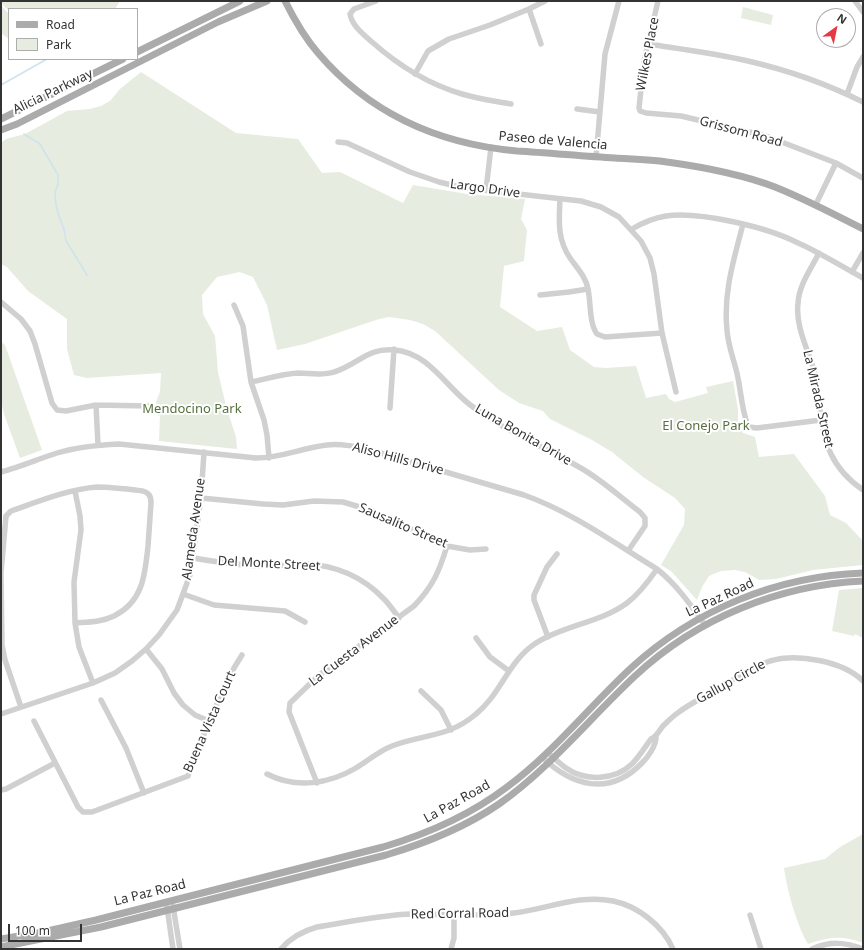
<!DOCTYPE html>
<html>
<head>
<meta charset="utf-8">
<style>
  body { margin:0 }
  #map { position:relative; width:864px; height:950px; overflow:hidden; background:#fff; font-family:"Noto Sans",sans-serif }
  canvas { display:block }
  .frame { position:absolute; inset:0; border:2px solid #333; pointer-events:none }
  .legend { position:absolute; left:8px; top:8px; width:130px; height:52px; box-sizing:border-box; background:#fff; border:1px solid #adadad; margin:0; padding:5px 7px; list-style:none; font-size:12px; color:#333 }
  .legend li { display:flex; align-items:center; gap:8px; height:20px }
  .legend b { width:20px; border:1px solid #adadad }
  .north { position:absolute; left:816px; top:8px; width:40px; height:40px; box-sizing:border-box; background:#fff; border:1px solid #adadad; border-radius:50%; rotate:33deg; font-size:11px; font-weight:700; line-height:16px; text-align:center; color:#333 }
  .north::after { content:''; display:block; margin:auto; width:14px; height:18px; background:#e63946; clip-path:polygon(50% 0,100% 100%,50% 72%,0 100%) }
  .scale { position:absolute; left:8px; top:924px; width:74px; height:18px; box-sizing:border-box; border:2px solid #333; border-top:0; padding-left:5px; font-size:12px; line-height:14px; white-space:nowrap; color:#333; -webkit-text-stroke:3px #fff; paint-order:stroke }
</style>
</head>
<body>
<div id="map">
<canvas width="864" height="950"></canvas>
<div class="frame"></div>
<ul class="legend">
<li><b style="height:5px;background:#ababab"></b>Road</li>
<li><b style="height:11px;background:#e6ecdf"></b>Park</li>
</ul>
<div class="north">N</div>
<div class="scale">100 m</div>
</div>
<script>
const g = document.querySelector('canvas').getContext('2d');
g.lineJoin = 'round';
function fill(path, color) { g.fillStyle = color; g.fill(path, 'evenodd'); }
function trace(path, color, width, dash) { g.strokeStyle = color; g.lineWidth = width; g.lineCap = dash ? 'butt' : 'round'; g.setLineDash(dash || []); g.stroke(path); }
function drawText(font, color, halo, rows, align = 'center') {
  g.font = font + ' "Noto Sans",sans-serif'; g.lineWidth = 4; g.setLineDash([]); g.textBaseline = 'middle'; g.strokeStyle = halo; g.fillStyle = color; for (const [text, x, y, turn = 0] of rows) {
    g.save(); g.translate(x, y); g.rotate((+turn || 0) * Math.PI / 180); g.textAlign = isNaN(turn) ? turn : align; if (halo) g.strokeText(text, 0, 0); g.fillText(text, 0, 0); g.restore();
  }
}
const green = new Path2D(`
  M1,1H120L115,9H9V11L1,3Z
  M1,5L9,14V39L1,33Z
  M743,7L773,15L771,25L741,18Z
  M141,72L236,133L298,139L322,173L340,172L403,203L413,185L467,194L525,199L521,219L527,230L524,261L504,266L500,307L537,331L562,327L570,350L594,367L606,368L636,366L646,398L666,394L669,399L675,402L708,393L706,387L733,381L738,409V424L743,433L755,437L759,457L794,454L825,496L830,515L846,523L863,541V565L813,570L776,579L759,580L745,572L735,570L721,571L709,576L702,587L697,600L671,571L661,565L684,525L685,509L675,498L643,477L612,452L592,440L550,419L543,411L519,403L499,390L435,331L423,324L410,320L389,317L379,319L305,344L277,350L267,305L253,277L240,272L217,277L202,295L203,314L215,336L218,372L226,406L236,437L237,449L159,441L160,416L155,413L157,408L156,402L160,392L161,373L87,378L74,375L67,349V319L28,291L7,267L1,264V143L6,139L25,134L67,111L90,109L101,106L110,101L120,89Z
  M1,342L5,345L42,450L20,458L4,414L1,401Z
  M863,588V638L855,634L854,636L832,631L839,590Z
  M863,834V943C841,935 830,937 808,944C797,926 787,890 784,868L825,859L840,847Z`);
const stream = new Path2D(`
  M1,85L47,59
  M24,134L40,144L58,175V184L55,192L56,205L59,216L64,229L66,241L87,275`);
const minor = new Path2D(`
  M376,1L354,9L350,14C352,26 364,35 372,42C399,66 428,84 462,94C478,99 495,101 511,104
  M658,1L644,61L639,108L640,111L646,113L681,116L766,136L836,163L863,178
  M855,1L863,12
  M529,9L541,44
  M648,44C681,49 715,53 748,61C787,70 827,84 863,102
  M415,74L428,51L449,39L490,25L529,9L545,1
  M847,94L857,67L863,57
  M577,109L600,112
  M338,142L347,143L410,172L439,182L464,188L581,201L601,207L619,217L641,241L650,258L654,274L662,333L676,392
  M596,157L605,54L619,1
  M486,190L491,147
  M560,199C559,220 557,239 570,258C577,268 586,277 588,289C591,303 589,323 597,334L605,337L662,333
  M816,204L836,163
  M743,224C734,259 723,293 727,330C728,347 735,362 738,378C741,393 742,409 747,423L749,427L757,428L821,420
  M632,229C642,223 654,218 666,216C699,211 766,227 796,242C819,252 841,266 863,278
  M819,253C811,269 799,285 798,303C795,327 809,351 815,374C821,400 819,429 831,454C838,469 850,481 863,490
  M852,272L863,253
  M540,295L569,292L588,289
  M1,302L21,319L30,331L35,344L52,403L57,410L66,411L96,405L148,406
  M234,305L243,326L251,382L264,420L267,435L269,458
  M251,382C266,379 282,374 298,373C310,373 322,376 334,372C358,365 367,347 395,350C428,353 445,385 469,404C502,430 543,446 579,467C601,479 620,497 640,512L645,518V526L628,551
  M96,405L98,445
  M390,408L394,349
  M1,472C20,467 38,459 57,453C77,447 98,445 119,444L256,458C282,458 301,448 327,445C340,443 354,446 367,449L524,495C572,512 614,543 657,569C677,585 690,604 705,625
  M75,491L80,516L81,530L74,582L75,623L79,647L93,683
  M201,498L263,504L283,505L314,501L343,502L373,511L447,546L470,550L486,549
  M193,558C217,562 241,566 266,566C279,566 292,564 305,564C335,565 363,577 384,599C389,604 394,611 399,618
  M183,594L214,605L285,611L305,622
  M548,637L534,600V595L547,567L557,554
  M476,638L490,657L509,671
  M146,649L162,669L174,693L183,705L195,715L209,721
  M421,691L441,710L451,730
  M101,700L126,748L144,793
  M21,707L5,660L2,645L1,573L6,516L11,511C37,502 69,489 97,487C112,487 127,489 143,491C149,493 151,496 151,503C150,517 149,532 148,546C145,575 143,602 114,616C102,622 88,622 75,623
  M1,714L93,683L115,673L132,661L146,649L159,635L177,610L190,575L201,498L204,452
  M34,721L78,807L83,812H92L188,776L209,721L234,668L242,655
  M547,752C553,757 559,763 566,768C586,782 615,780 632,764C639,757 645,747 651,739C657,736 659,731 663,726C668,721 673,716 679,712C691,703 706,696 719,688C735,679 752,667 770,661C797,653 843,661 863,681
  M542,757C572,786 609,797 642,763C648,757 656,746 656,737
  M267,774C296,789 329,784 356,768C369,760 379,751 392,746C423,734 448,738 476,714C501,694 508,661 536,643C564,625 600,623 627,603C639,594 648,582 657,569
  M317,783L289,712L290,703L318,676L414,606C433,586 439,572 447,546
  M1,790L6,789L55,763
  M173,906L180,949
  M167,907L173,949
  M750,915L761,949
  M281,949C291,937 303,931 317,927C348,922 380,915 411,914C445,914 480,917 514,913C548,909 579,894 613,901C638,906 663,926 673,949
  M451,949L454,938V914
  M812,949C830,941 845,942 863,949`);
const major = new Path2D(`
  M285,1C294,19 304,37 318,53C370,114 439,144 517,151C550,153 582,156 615,158C632,159 650,159 667,162C703,167 741,174 775,187C805,199 834,214 863,229
  M137,52L240,1
  M1,119L123,59
  M1,130L17,124L218,22L267,1
  M1,939L43,932L96,920L383,847C427,834 469,816 507,787C553,753 589,707 631,668C694,610 777,576 863,573
  M1,947L101,927L386,855C426,843 464,828 499,804C550,768 590,718 635,676C697,618 779,585 863,581`);
const streetNames = [
  ["Wilkes Place",648,54,-79],
  ["Alicia Parkway",53,92,-26],
  ["Grissom Road",741,132,15],
  ["Paseo de Valencia",553,141,5],
  ["Largo Drive",485,189,8],
  ["La Mirada Street",818,399,77],
  ["Luna Bonita Drive",523,435,30],
  ["Aliso Hills Drive",398,459,15],
  ["Sausalito Street",403,526,23],
  ["Alameda Avenue",194,529,-82],
  ["Del Monte Street",269,564,3],
  ["La Paz Road",720,598,-25],
  ["La Cuesta Avenue",354,651,-37],
  ["Gallup Circle",731,682,-29],
  ["Buena Vista Court",210,722,-66],
  ["La Paz Road",457,802,-29],
  ["La Paz Road",150,893,-14],
  ["Red Corral Road",460,914,-1]
];
const parkNames = [
  ["Mendocino Park",192,409],
  ["El Conejo Park",706,426]
];
fill(green, '#e6ecdf');
trace(stream, '#cfe2ee', 1.5);
trace(minor, '#d0d0d0', 5.5);
trace(major, '#ababab', 7);
drawText('13px', '#333', '#fff', streetNames);
drawText('13px', '#56703f', '#fff', parkNames);
</script>
</body>
</html>
